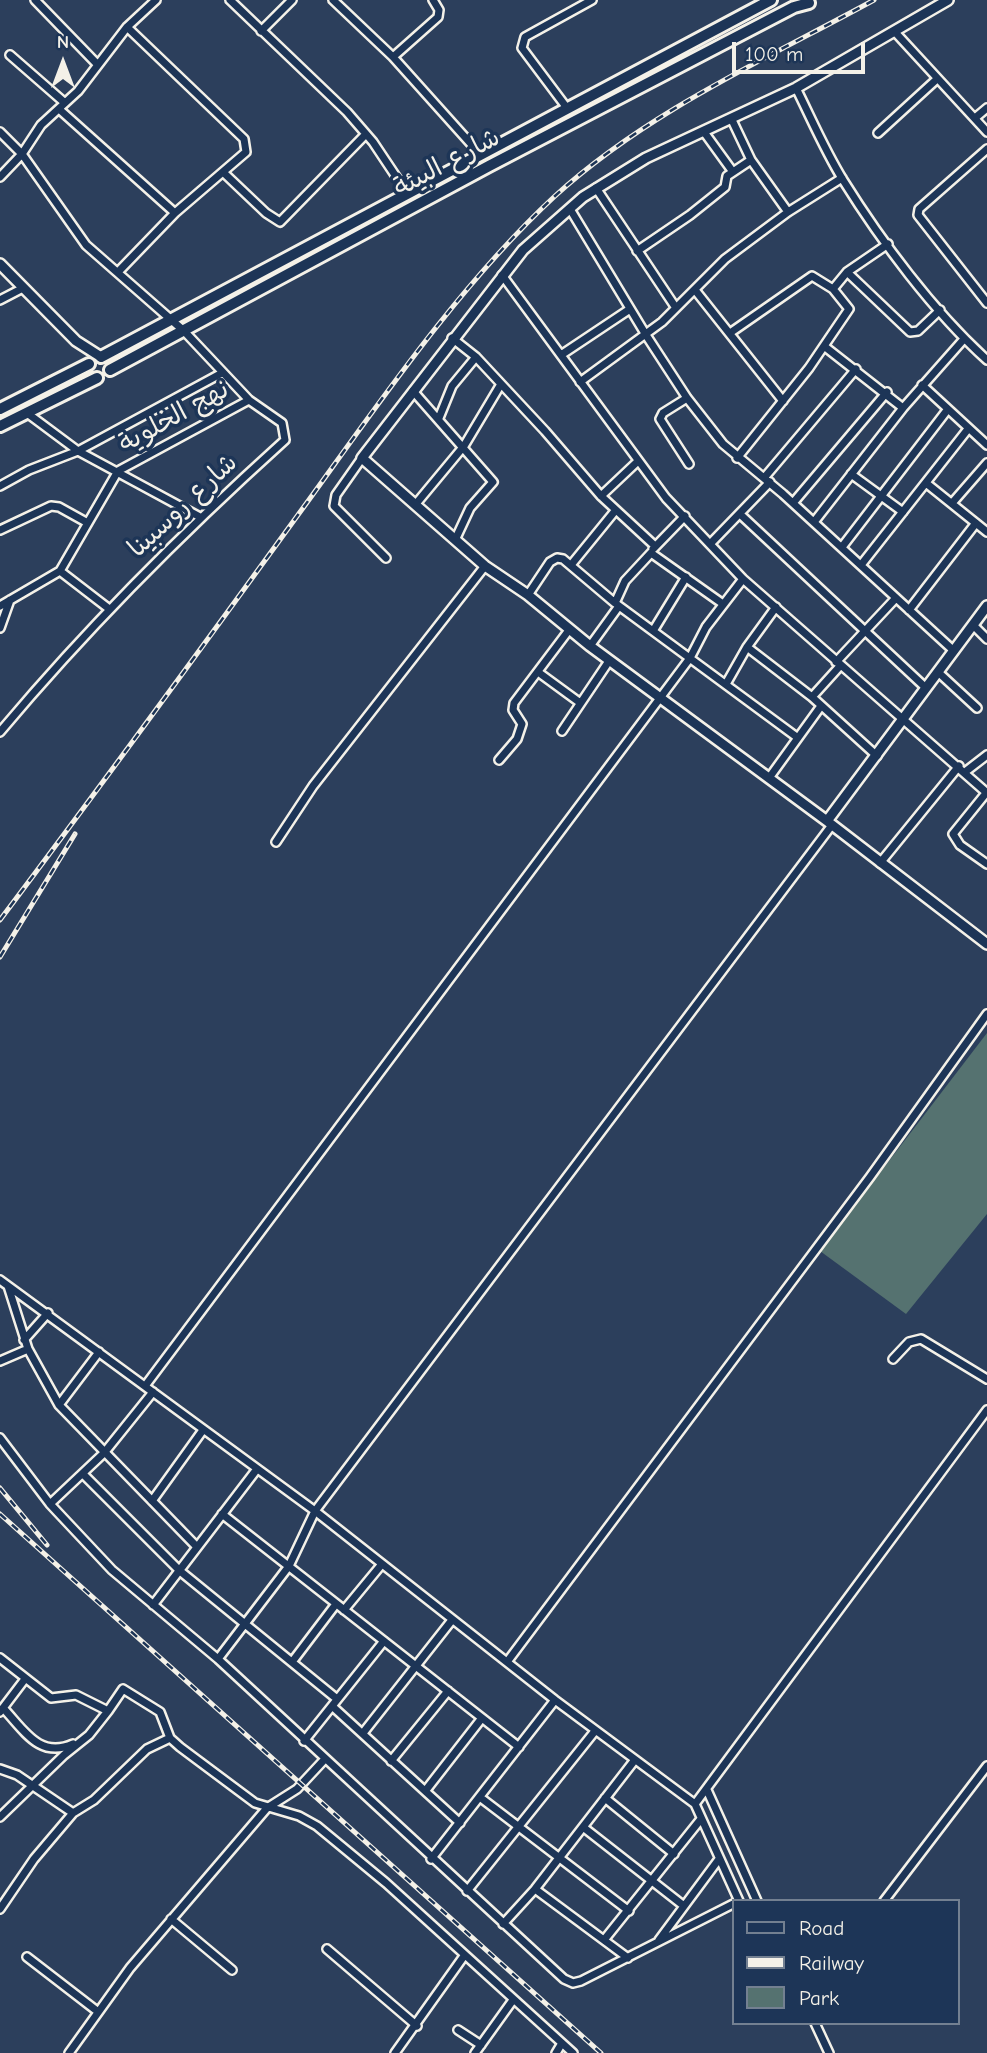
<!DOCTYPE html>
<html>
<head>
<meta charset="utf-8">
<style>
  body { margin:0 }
  #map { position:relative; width:987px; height:2053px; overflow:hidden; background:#2c3f5c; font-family:"Comic Neue",sans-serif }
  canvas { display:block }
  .legend { position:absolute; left:732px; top:1899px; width:228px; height:126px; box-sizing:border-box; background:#1d3557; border:2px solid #738091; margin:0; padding:9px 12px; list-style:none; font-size:21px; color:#f4f1e8 }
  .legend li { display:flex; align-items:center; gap:14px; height:35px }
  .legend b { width:35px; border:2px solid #738091 }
  .north { position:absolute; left:28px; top:28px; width:70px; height:70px; -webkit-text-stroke:5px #1d3557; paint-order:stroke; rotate:0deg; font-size:19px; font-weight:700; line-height:28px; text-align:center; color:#f4f1e8 }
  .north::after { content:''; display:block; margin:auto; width:24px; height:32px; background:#f4f1e8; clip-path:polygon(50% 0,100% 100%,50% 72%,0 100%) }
  .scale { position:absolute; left:732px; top:42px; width:133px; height:32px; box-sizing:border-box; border:4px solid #f4f1e8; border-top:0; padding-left:9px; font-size:21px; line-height:24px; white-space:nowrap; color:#f4f1e8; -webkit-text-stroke:5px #1d3557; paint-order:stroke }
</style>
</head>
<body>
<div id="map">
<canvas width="987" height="2053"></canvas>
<ul class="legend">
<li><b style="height:9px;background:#1d3557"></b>Road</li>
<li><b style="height:9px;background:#f4f1e8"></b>Railway</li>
<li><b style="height:19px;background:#557270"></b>Park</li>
</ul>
<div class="north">N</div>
<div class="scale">100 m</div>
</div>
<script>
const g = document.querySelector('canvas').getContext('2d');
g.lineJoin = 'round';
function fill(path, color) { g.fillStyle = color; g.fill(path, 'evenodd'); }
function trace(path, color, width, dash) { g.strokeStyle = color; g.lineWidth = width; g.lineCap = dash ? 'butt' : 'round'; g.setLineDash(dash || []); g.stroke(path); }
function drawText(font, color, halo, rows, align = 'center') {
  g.font = font + ' "Comic Neue","Playpen Sans Arabic",sans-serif'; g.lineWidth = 7; g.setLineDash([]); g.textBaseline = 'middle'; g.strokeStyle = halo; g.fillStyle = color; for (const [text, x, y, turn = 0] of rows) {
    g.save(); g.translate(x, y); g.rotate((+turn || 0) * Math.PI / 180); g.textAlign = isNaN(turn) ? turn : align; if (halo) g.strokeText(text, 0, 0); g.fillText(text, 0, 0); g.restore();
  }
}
const green = new Path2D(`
  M987,1033V1214L906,1314L820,1251Z`);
const minor = new Path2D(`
  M35,0L98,65
  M230,0L347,112L373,142L407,193
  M333,0L393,57L480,154
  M261,31L292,0
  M894,31L987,132
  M10,55L65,103
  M393,57L438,17L439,10L433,0
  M796,88C811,118 825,151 843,180C881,241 933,311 987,360
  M567,108L522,48L525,37L592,0
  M59,109L175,213
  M975,118L987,108
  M732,120L751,160L788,212
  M0,132L22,154L86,245L184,331L249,400L282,423L285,440C183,532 88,627 0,732
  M704,132L733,172
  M878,133L937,79
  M987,149L919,209L918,215L987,303
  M225,174L266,213L280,222L366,134
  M0,177L22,154L41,125L78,91L127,27L156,0
  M596,188L676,308
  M570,209L646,335L687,398L723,444L783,494L954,651
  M637,251L690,215L725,187L727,176L751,160
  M119,271L175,213L246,152L244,139L127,27
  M847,272L910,332L918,331L940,310
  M502,275L666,498L743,579L987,793
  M833,289L847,272L888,244
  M695,290L783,401
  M0,300L23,288
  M730,333L812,276L833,289L849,309L809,368L737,458
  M452,338L476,357L545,431L601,496L655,546
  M824,346L903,408
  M561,355L630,309
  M580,382L662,322L725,259L788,212L842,178
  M922,385L987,445
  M413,391L493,482L470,508L456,538
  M687,398L663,413L660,419L689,464
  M27,413L78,451L200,517
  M439,418L452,386L476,357
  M362,458L336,495L334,506L386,558
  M851,474L903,512
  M764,478L856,369
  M926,483L987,532
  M0,486L29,470L78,451L222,373
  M601,496L637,462
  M953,502L987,463
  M793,503L887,392
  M415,505L464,446L501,384
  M741,515L926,688
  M814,522L903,408L964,339
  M0,530L51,506L59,507L86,522
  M711,543L770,482
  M842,547L948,409
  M653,549L685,516
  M571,565L615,511
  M861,565L968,429
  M60,571L118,471L249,400
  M60,571L108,608
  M528,595L550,562L557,558L563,559L615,603L798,738
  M615,603L625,581L651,553L723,604
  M0,606L60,571
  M909,610L976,523
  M973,625L987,639
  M0,628L10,600
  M653,631L686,577
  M590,646L619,606
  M747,647L812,697L877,756
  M836,662L896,598
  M538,672L579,702
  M938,672L977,708
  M726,684L747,647L776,607
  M812,697L840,666
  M562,731L609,661
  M499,760L517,739L522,724L513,710L514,703L569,630
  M965,772L987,755
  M769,778L821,706
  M987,792L953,834L960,845L987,864
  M276,842L313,786L485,566
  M880,863L959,766
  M0,1280L315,1511L555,1700L695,1804L739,1901
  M8,1286L28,1349L59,1405L197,1547
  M24,1340L48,1313
  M893,1359L909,1342L921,1339L987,1379
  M0,1361L28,1349
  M145,1386L690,658L706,627L743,579
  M59,1405L99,1352
  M0,1438L50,1504L112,1570L218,1659L564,1979L573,1983L581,1981L733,1904
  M83,1474L180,1571L337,1699
  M152,1501L203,1430
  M50,1504L104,1453L153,1392
  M222,1514L519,1747
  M153,1605L257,1469
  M344,1610L382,1564
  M0,1658L51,1698L76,1695L108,1711L123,1689L160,1712L170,1738L180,1747L255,1803L299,1816L317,1826L386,1883L573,2053
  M218,1659L289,1566L315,1511L832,825
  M292,1662L336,1604
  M507,1662L870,1177L987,1014
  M332,1706L460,1823
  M3,1708C24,1730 39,1759 73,1744
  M0,1712L25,1679
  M363,1733L452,1620
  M304,1741L384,1641
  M391,1761L448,1691
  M0,1769L17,1775L73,1813
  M426,1790L482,1718
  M707,1790L757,1901
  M481,1798L629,1911
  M605,1798L674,1854
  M695,1804L987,1410
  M0,1817L64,1755L89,1735L108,1711
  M583,1827L684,1906
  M431,1859L555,1700
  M535,1889L628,1958
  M467,1891L595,1731
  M884,1901L987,1766
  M0,1909L34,1859L73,1813L94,1800L147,1749L170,1738
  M171,1919L232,1970
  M503,1924L535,1889L634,1761
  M604,1940L701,1819
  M659,1940L719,1859
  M327,1949L417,2026
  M27,1957L97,2011
  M815,2023L829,2053
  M458,2030L481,2045
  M69,2053L130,1968L267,1808L297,1789L324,1760
  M395,2053L464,1956
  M475,2053L513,2000
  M556,2053L562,2043`);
const tertiary = new Path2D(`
  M948,0L796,88L646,158L583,197L523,250L362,458L485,566L528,595L590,646L827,821L987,944
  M0,264L76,341L101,357
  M827,821L987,606`);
const primary = new Path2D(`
  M101,357L771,0
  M110,370L489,166L794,7L809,3
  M0,409L89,364
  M0,426L97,378`);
const rail = new Path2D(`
  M0,920C103,783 203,646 303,508C379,403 460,284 555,196C647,112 766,59 874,0
  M0,957L75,834
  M0,1488L47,1545
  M0,1514L601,2053`);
const streetNames = [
  ["شارع البيئة",447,163,-28],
  ["نهج الخلوية",174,417,-29],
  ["شارع روسبينا",183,506,-43]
];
fill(green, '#557270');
trace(minor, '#f4f1e8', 12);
trace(tertiary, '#f4f1e8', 14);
trace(primary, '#f4f1e8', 16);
trace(minor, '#1d3557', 7);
trace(tertiary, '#1d3557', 9);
trace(primary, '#1d3557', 10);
trace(rail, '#f4f1e8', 5);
trace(rail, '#1d3557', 2.5, [8]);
drawText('26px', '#f4f1e8', '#1d3557', streetNames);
</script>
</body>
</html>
